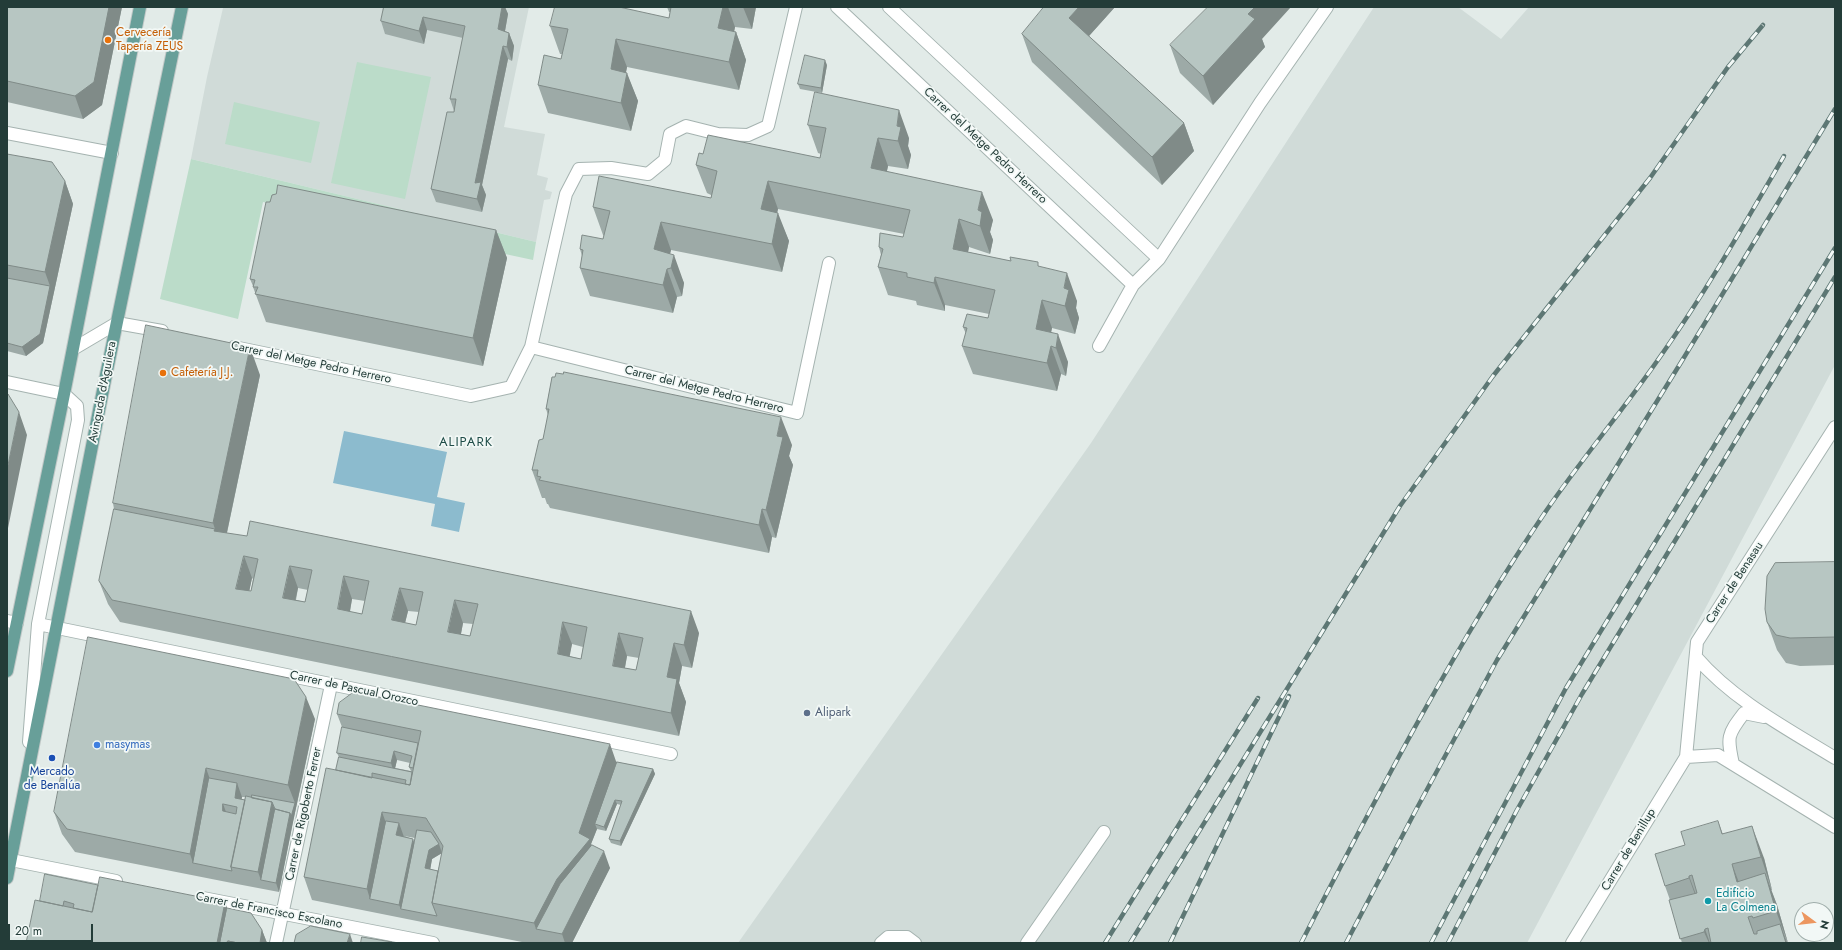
<!DOCTYPE html>
<html>
<head>
<meta charset="utf-8">
<style>
  body { margin:0 }
  #map { position:relative; width:1842px; height:950px; overflow:hidden; background:#e2ebe8; font-family:Jost,sans-serif }
  canvas { display:block }
  .frame { position:absolute; inset:0; border:8px solid #233c38; pointer-events:none }
  .north { position:absolute; left:1794px; top:902px; width:40px; height:40px; box-sizing:border-box; background:#f2f8f6; border:1px solid #9fadaa; border-radius:50%; rotate:105deg; font-size:11px; font-weight:700; line-height:16px; text-align:center; color:#233c38 }
  .north::after { content:''; display:block; margin:auto; width:14px; height:18px; background:#ec965f; clip-path:polygon(50% 0,100% 100%,50% 72%,0 100%) }
  .scale { position:absolute; left:8px; top:924px; width:85px; height:18px; box-sizing:border-box; border:2px solid #233c38; border-top:0; padding-left:5px; font-size:12px; line-height:14px; white-space:nowrap; color:#233c38; -webkit-text-stroke:3px #f2f8f6; paint-order:stroke }
</style>
</head>
<body>
<div id="map">
<canvas width="1842" height="950"></canvas>
<div class="frame"></div>
<div class="north">N</div>
<div class="scale">20 m</div>
</div>
<script>
const g = document.querySelector('canvas').getContext('2d');
g.lineJoin = 'round';
function fill(path, color) { g.fillStyle = color; g.fill(path, 'evenodd'); }
function trace(path, color, width, dash) { g.strokeStyle = color; g.lineWidth = width; g.lineCap = dash ? 'butt' : 'round'; g.setLineDash(dash || []); g.stroke(path); }
function drawText(font, color, halo, rows, align = 'center') {
  g.font = font + ' Jost,sans-serif'; g.lineWidth = 3.5; g.setLineDash([]); g.textBaseline = 'middle'; g.strokeStyle = halo; g.fillStyle = color; for (const [text, x, y, turn = 0] of rows) {
    g.save(); g.translate(x, y); g.rotate((+turn || 0) * Math.PI / 180); g.textAlign = isNaN(turn) ? turn : align; if (halo) g.strokeText(text, 0, 0); g.fillText(text, 0, 0); g.restore();
  }
}
const built = new Path2D(`
  M229,7H529L504,127L545,134L537,175L548,178L545,190L552,192L550,199L544,200L536,242L191,159L207,77L223,8Z
  M1374,7H1458L1501,39L1529,7H1835V365L1527,943H738L1091,443Z`);
const green = new Path2D(`
  M357,62L431,77L405,199L331,183Z
  M234,102L320,122L311,163L225,144Z
  M191,159L536,242L533,260L263,202L238,319L160,299Z`);
const water = new Path2D(`
  M344,431L447,452L437,497L465,503L459,532L431,526L435,504L333,483Z`);
const minor = new Path2D(`
  M837,7L1133,285
  M889,7L1159,259
  M7,133L112,153
  M1099,346L1133,285L1159,259L1260,103L1327,7
  M234,347L471,396L511,387L531,347L566,194L579,169L611,168L648,174L665,160L670,134L686,126L718,134L748,135L768,126L796,7
  M531,347L797,413L829,263
  M73,349L117,323L162,331
  M7,382L64,394L77,406L78,420L38,624L29,742
  M7,621L17,623
  M38,624L671,754
  M1696,657C1733,700 1786,728 1835,758
  M1686,757L1718,755L1835,827
  M1733,764C1727,737 1727,735 1744,713L1764,717
  M11,860L116,881
  M203,898L433,943
  M276,943L331,685
  M881,943L888,937H907L915,943
  M1027,943L1104,832
  M1572,943L1686,757L1697,642L1835,427`);
const major = new Path2D(`
  M7,671L64,394L140,7
  M7,878L105,380L182,7`);
const rail = new Path2D(`
  M1105,943L1258,698
  M1130,943L1400,506L1493,376L1650,178L1728,67L1763,25
  M1170,943L1289,696
  M1301,943C1377,796 1453,648 1546,511C1583,457 1625,408 1662,354C1707,290 1745,223 1784,156
  M1346,943L1417,808L1497,660L1680,364L1835,109
  M1431,943L1566,688L1835,248
  M1448,943L1517,810L1582,694L1835,277`);
const wall = new Path2D(`
  M7,7H122L102,105L83,119L7,102Z
  M384,7H505L508,14L505,31L509,33L514,46L512,61L508,59L482,185L486,195L482,212L436,202L431,189L454,112V111L450,99L463,38L427,30L424,44L385,34L381,21Z
  M667,7H756L752,29L735,27L734,32H736L746,60L739,90L627,67L626,72L638,101L631,131L548,113L538,85L561,59L562,54H560L550,26L669,18L670,12H669Z
  M1042,7H1115L1089,36L1184,123L1194,151L1162,185L1032,62L1022,34L1043,9Z
  M1262,39L1265,47L1213,105L1180,73L1170,45Z
  M827,65L822,93L800,89L798,84Z
  M808,125L909,138L908,146L911,155L908,169L888,166L887,171L993,220L990,232L993,240L990,254L969,247L968,252L1039,267L1077,301L1076,308L1079,318L1075,334L1052,328L1051,332L1068,362L1066,376L1061,374L1057,391L973,374L962,346L966,334L963,327L988,318L989,314L945,305V311L917,305L916,301L888,295L878,267L881,255L879,247L903,237L904,234L778,209L777,213L789,241L782,272L671,250L670,254L684,283L682,296L677,297L673,313L590,296L580,268L582,256L580,249L603,239L604,236L603,235L593,207L711,198V195L707,193L696,165L820,158L821,154L818,153Z
  M7,154L65,181L73,204L43,343L26,356L7,351Z
  M496,230L507,258L483,366L266,322L253,287V286L250,279Z
  M260,375L227,533L699,633L692,668L682,666L679,683L686,702L679,736L120,622L108,604L99,581L114,509L113,503ZM252,578L253,579L251,591H249ZM298,588L308,590L305,602L296,600ZM352,599L365,601L362,614L350,612ZM408,611L419,612L416,625L405,623ZM463,623L473,624L470,636L461,634ZM572,644L583,647L581,659L569,656ZM627,656L639,658L636,670L625,668Z
  M552,377L792,445L789,456L793,465L776,538L772,537L769,553L550,508L548,504H547L545,498H542L532,470L543,439L548,415L546,409Z
  M1835,562V665L1800,666L1786,663L1777,650L1767,622Z
  M337,714L617,762L653,769L655,774L621,846L611,843L609,839L621,805L617,804L606,831L597,829L591,844L610,868L572,943H527L312,900L304,877L336,770L339,757L337,753L342,727ZM397,760L410,763L409,767L411,771L395,768ZM404,836L415,838L414,843L413,839ZM442,853L438,871L430,869L432,859Z
  M315,719L293,822L279,892L237,884L75,852L62,834L54,812ZM242,797H245V800L241,799Z
  M1723,834L1764,858L1772,890H1771L1777,905L1788,943H1682L1670,900L1665,886Z
  M98,885L225,902L227,908L262,930L267,943H26L40,901Z`);
const shadedWall = new Path2D(`
  M109,7H122L102,105L83,119L75,96Z
  M502,7H505L508,14L503,42L498,29Z
  M723,7H728L735,27L729,56L718,28Z
  M743,7H756L752,29Z
  M1079,7H1115L1080,46L1069,18Z
  M1255,7H1291L1262,39L1265,47L1213,105L1203,76L1248,14Z
  M423,17L427,30L424,44L419,31Z
  M736,32L746,60L739,90L729,62Z
  M509,33L514,46L512,61L507,47Z
  M616,39L627,67L621,97L611,69Z
  M503,46L508,59L482,185L486,195L482,212L477,199L475,183Z
  M825,60L827,65L822,93L821,88Z
  M627,73L638,101L631,131L621,103Z
  M899,110L909,138L908,146L911,155L908,169L898,141L897,126Z
  M1184,123L1194,151L1162,185L1152,157Z
  M878,138L888,166L881,196L871,168Z
  M65,181L73,204L43,343L26,356L22,347L50,286L45,272Z
  M768,181L778,209L771,237L761,209Z
  M982,192L993,220L990,232L993,240L990,254L980,226L978,210Z
  M778,213L789,241L782,272L772,244Z
  M959,219L969,247L963,277L953,249Z
  M661,222L671,250L664,277L654,249Z
  M496,230L507,258L483,366L473,338Z
  M674,255L684,283L682,296L671,268Z
  M667,269L677,297L673,313L663,285Z
  M1067,273L1077,301L1076,308L1079,318L1075,334L1065,306L1064,288Z
  M935,277L945,305V311L934,283Z
  M1042,300L1052,328L1046,357L1036,329Z
  M1058,334L1068,362L1066,376L1056,348Z
  M1051,346L1061,374L1057,391L1047,363Z
  M250,347L260,375L223,551L214,531L215,529L213,523Z
  M19,412L27,435L7,533V470Z
  M781,417L792,445L789,456L793,465L776,538L766,510L777,436Z
  M762,509L772,537L769,553L759,525Z
  M244,556L252,578L245,612L236,589Z
  M290,566L298,588L291,620L283,598Z
  M344,576L352,599L346,632L338,609Z
  M400,588L408,611L400,643L392,620Z
  M455,600L463,623L457,654L448,632Z
  M691,611L699,633L692,668L684,645Z
  M563,622L572,644L566,676L558,654Z
  M619,633L627,656L621,688L613,666Z
  M674,643L682,666L679,683L686,702L679,736L671,713L667,677Z
  M306,697L315,719L293,822L279,892L276,883L290,813L295,803L288,785Z
  M610,744L618,767L595,824L597,829L591,844L598,862L536,929L534,923L579,833Z
  M394,751L397,760L394,773L391,763Z
  M206,768L214,791L193,863L190,854Z
  M653,769L655,774L621,846L620,841Z
  M237,783L242,797L240,811L235,798Z
  M615,800L617,804L606,831L604,827Z
  M272,802L278,818L261,880L258,872Z
  M223,804L228,817L223,811Z
  M382,812L390,834L370,899L367,889Z
  M1718,821L1730,854L1722,834Z
  M399,823L404,837L396,835Z
  M1752,826L1764,858L1772,890L1761,857Z
  M413,839L417,852L401,909L399,905Z
  M439,844L442,853L432,859L429,877L425,868L429,850Z
  M604,851L610,868L572,943H565L562,934Z
  M1732,864L1744,896L1737,882Z
  M1765,873L1777,905L1788,943L1776,911Z
  M1689,876L1701,908V911L1689,878Z
  M225,902L233,925L230,943H217Z
  M1780,924L1787,943H1786Z
  M1705,929L1710,943H1709L1704,932Z
  M262,930L267,943H260Z
  M350,934L353,943H347Z`);
const building = new Path2D(`
  M7,7H109L94,82L75,96L7,81Z
  M384,7H502L498,29L509,33L507,47L503,46L475,183L481,182L477,199L431,189L447,112H454L456,99H450L465,26L423,17L419,31L381,21Z
  M555,7H619L669,18L671,7H723L718,28L736,32L729,62L616,39L611,69L627,73L621,103L538,85L544,55L561,59L568,29L550,26Z
  M1044,7H1079L1069,18L1184,123L1152,157L1022,34Z
  M1208,7H1255L1248,14L1255,19L1203,76L1170,45Z
  M805,55L825,60L821,88L798,84Z
  M815,92L899,110L897,126L901,127L898,141L878,138L871,168L982,192L978,210L982,212L980,226L959,219L953,249L1011,261L1010,257L1038,262V266L1067,273L1064,288L1069,290L1065,306L1042,300L1036,329L1058,334L1056,348L1051,346L1047,363L962,346L967,328L963,327L967,314L988,318L995,290L935,277L934,283L907,277V273L878,267L883,249L879,247L880,233L903,237L910,210L768,181L761,209L778,213L772,244L661,222L654,249L674,255L671,268L667,269L663,285L580,268L583,250L580,249L582,235L603,239L610,211L593,207L599,176L711,198L717,171L696,165L699,153L703,154L708,135L820,158L826,128L808,125Z
  M7,154L52,162L65,181L45,272L7,265Z
  M278,185L496,230L473,338L255,294L258,287H253L255,280L250,279L266,202H270L272,195L276,194Z
  M7,278L50,286L40,334L22,347L7,343Z
  M146,325L250,347L213,523L113,503Z
  M564,372L781,417L777,436L783,437L766,510L762,509L759,525L539,480L541,477L537,476L538,470H532L539,440L543,439L549,409H546L552,377H555L556,373L563,374Z
  M7,394H8L19,412L7,470Z
  M114,509L215,529L214,531L247,536L250,521L691,611L684,645L674,643L667,677L677,679L671,713L112,600L99,581ZM244,556L258,559L251,591L236,589ZM290,566L312,570L305,602L283,598ZM344,576L369,581L362,614L338,609ZM400,588L423,592L416,625L392,620ZM455,600L478,604L470,636L448,632ZM563,622L587,627L581,659L558,654ZM619,633L643,638L636,670L613,666Z
  M1835,562V637L1790,638L1776,635L1767,622L1765,609L1767,576L1775,563Z
  M88,637L294,679L306,697L288,785L206,768L190,854L67,829L54,812Z
  M354,692L610,744L579,833L590,839L557,879L534,923L432,903L443,846L426,818L382,812L367,889L304,877L326,768L410,785L421,731L337,714L339,703Z
  M342,727L418,743L413,768L409,767L412,756L394,751L391,763L337,753Z
  M339,757L412,772L410,785L405,784L406,780L372,773V778L336,770Z
  M617,762L653,769L620,841L609,839L622,801L615,800L604,827L595,824Z
  M209,778L237,783L235,798L245,800L231,867L232,871L193,863ZM223,804L237,807L236,814L223,811Z
  M252,795L295,803L291,817L290,813L275,809L272,802L252,798Z
  M246,796L272,802L258,872L231,867Z
  M275,809L290,813L276,883L261,880Z
  M386,821L399,823L396,835L413,839L399,905L370,899Z
  M1718,821L1722,834L1752,826L1761,857L1732,864L1737,882L1765,873L1776,911L1753,918L1752,916L1748,917L1754,934H1757V931L1780,924L1786,943H1711L1708,928L1705,929L1704,932L1680,939L1669,900L1697,893L1692,875L1689,876V878L1665,886L1655,854L1685,845L1681,832Z
  M417,830L431,832L439,844L429,850L425,868L438,871L432,903L437,916L401,909Z
  M592,845L604,851L562,934L536,929L560,884Z
  M45,874L98,885L92,912L73,908L74,904L64,901L63,906L40,901Z
  M100,877L225,902L217,943H26L35,900L92,912Z
  M227,908L251,913L262,930L260,943H238L228,941L227,943H220Z
  M311,926L350,934L347,943H294L296,935Z
  M362,937L392,942V943H361Z
  M228,941L238,943H227Z`);
const markers = [
  [108,40,4,"#e8710a"],
  [163,373,4,"#e8710a"],
  [807,713,4,"#5c6f8a"],
  [97,745,4,"#3f7fe0"],
  [52,758,4,"#1a4fb4"],
  [1708,901,4,"#0f9aa8"]
];
const foodNames = [
  ["Cervecería",116,33],
  ["Tapería ZEUS",116,47],
  ["Cafetería J.J.",171,373]
];
const streetNames = [
  ["Carrer del Metge Pedro Herrero",985,146,43],
  ["Carrer del Metge Pedro Herrero",311,363,12],
  ["Carrer del Metge Pedro Herrero",704,390,14],
  ["Avinguda d'Aguilera",103,392,-79],
  ["Carrer de Benasau",1735,583,-57],
  ["Carrer de Pascual Orozco",354,689,12],
  ["Carrer de Rigoberto Ferrer",304,814,-78],
  ["Carrer de Benillup",1629,850,-59],
  ["Carrer de Francisco Escolano",269,911,11]
];
const serviceNames = [
  ["Alipark",815,713]
];
const shopNames = [
  ["masymas",105,745]
];
const transitNames = [
  ["Mercado",52,772],
  ["de Benalúa",52,786]
];
const cultureNames = [
  ["Edificio",1716,894],
  ["La Colmena",1716,908]
];
const neighbourhoodNames = [
  ["ALIPARK",466,443]
];
fill(built, '#d0dbd8');
fill(green, '#bbdcc9');
fill(water, '#8cbbce');
trace(minor, '#a5b3b0', 14);
trace(major, '#c1c8c7', 14);
trace(minor, '#fff', 12);
trace(major, '#689f99', 12);
trace(rail, '#5d7774', 4.5);
trace(rail, '#f2f8f6', 3, [9]);
fill(wall, '#9daaa7');
fill(shadedWall, '#808b88');
fill(building, '#b7c6c2');
trace(building, '#808b88', 1);
for (const [x, y, r, color] of markers) { const dot = new Path2D(); dot.arc(x, y, r, 0, 2 * Math.PI); g.fillStyle = color; g.fill(dot); trace(dot, '#f2f8f6', 1.5); }
drawText('12px', '#c56008', '#f2f8f6', foodNames, 'left');
drawText('12px', '#233c38', '#f2f8f6', streetNames);
drawText('12px', '#4e5e75', '#f2f8f6', serviceNames, 'left');
drawText('12px', '#366cbe', '#f2f8f6', shopNames, 'left');
drawText('12px', '#164399', '#f2f8f6', transitNames);
drawText('12px', '#0d838f', '#f2f8f6', cultureNames, 'left');
g.letterSpacing = '1px';
drawText('13px', '#1f4d48', '#f2f8f6', neighbourhoodNames);
g.letterSpacing = '0px';
</script>
</body>
</html>
